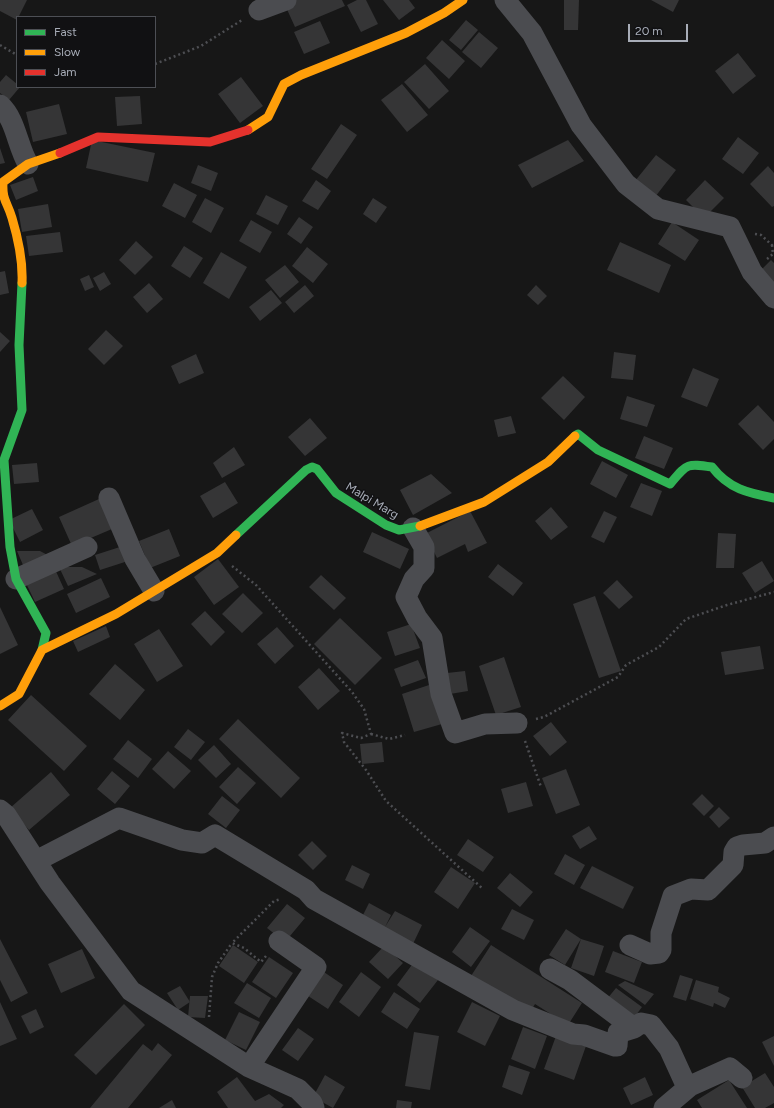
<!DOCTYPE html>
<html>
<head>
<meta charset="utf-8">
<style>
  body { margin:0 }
  #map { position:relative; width:774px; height:1108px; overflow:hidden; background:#171717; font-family:Figtree,sans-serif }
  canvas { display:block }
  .legend { position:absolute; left:16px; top:16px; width:140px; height:72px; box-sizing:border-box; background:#111113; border:1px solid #4d4f55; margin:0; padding:5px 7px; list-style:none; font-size:12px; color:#a8adb8 }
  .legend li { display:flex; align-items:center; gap:8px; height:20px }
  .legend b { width:20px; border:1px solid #4d4f55 }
  .scale { position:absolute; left:628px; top:24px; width:60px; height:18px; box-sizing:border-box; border:2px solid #a8adb8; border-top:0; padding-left:5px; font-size:12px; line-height:14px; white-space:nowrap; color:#a8adb8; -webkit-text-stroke:3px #111113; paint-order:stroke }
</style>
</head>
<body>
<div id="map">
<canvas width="774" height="1108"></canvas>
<ul class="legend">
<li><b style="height:5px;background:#30b455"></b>Fast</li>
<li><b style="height:5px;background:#ff9f0a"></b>Slow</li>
<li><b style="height:5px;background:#e5322d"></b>Jam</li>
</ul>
<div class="scale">20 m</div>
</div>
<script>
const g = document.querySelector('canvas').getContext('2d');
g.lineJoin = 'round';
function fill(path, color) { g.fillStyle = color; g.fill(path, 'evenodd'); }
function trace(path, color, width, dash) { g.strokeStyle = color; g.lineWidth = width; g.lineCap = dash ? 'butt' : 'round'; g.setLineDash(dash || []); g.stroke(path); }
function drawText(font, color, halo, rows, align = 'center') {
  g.font = font + ' Figtree,sans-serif'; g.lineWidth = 3; g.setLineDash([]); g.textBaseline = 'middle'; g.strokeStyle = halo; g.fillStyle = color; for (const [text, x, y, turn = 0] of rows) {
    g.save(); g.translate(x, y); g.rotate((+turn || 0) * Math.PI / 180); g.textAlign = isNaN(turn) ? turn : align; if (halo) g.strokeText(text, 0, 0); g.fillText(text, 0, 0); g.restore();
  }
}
const building = new Path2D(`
  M0,0H27L17,20L0,11Z
  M296,0H342L345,6L295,27L285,5Z
  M357,0H366L378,24L361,32L347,5Z
  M383,0H409L415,8L399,20Z
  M564,0H579L578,30H564Z
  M651,0H679L673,12Z
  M466,20L478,30L461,50L449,40Z
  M320,21L330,43L304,54L294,32Z
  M479,32L498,48L481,68L462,52Z
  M442,40L465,61L449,79L426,58Z
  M738,53L756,76L733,94L715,71Z
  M425,64L449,91L429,109L404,82Z
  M6,75L17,84V87H20L9,100L0,93V82Z
  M241,77L263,106L240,123L218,94Z
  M402,84L428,115L407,132L381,100Z
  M140,96L142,124L117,126L115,97Z
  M59,104L67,134L33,142L26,112Z
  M341,124L357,135L327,179L311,169Z
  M738,137L759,153L743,174L722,159Z
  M92,140L155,153L148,182L86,168Z
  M568,140L584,161L532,188L518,165Z
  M0,148L5,163L0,164Z
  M656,155L676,170L655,197L635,181Z
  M198,165L218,173L211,191L191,183Z
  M768,166L774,173V206L772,207L750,184Z
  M33,177L38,191L16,200L10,185Z
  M316,180L331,191L318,210L302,201Z
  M705,180L724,198L704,218L686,200Z
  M174,183L197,195L185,218L162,206Z
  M266,195L288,206L278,225L256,214Z
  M205,198L224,208L211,233L192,222Z
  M373,198L387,207L376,223L363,214Z
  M48,204L52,227L22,232L18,209Z
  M299,217L313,227L301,244L287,234Z
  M251,220L272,232L260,253L239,241Z
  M672,222L699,240L685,261L658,244Z
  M60,232L63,252L29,256L26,236Z
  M136,241L153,257L135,275L119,260Z
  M620,242L671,265L659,293L607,270Z
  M184,246L203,258L190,278L171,266Z
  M307,247L328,264L313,283L292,266Z
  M221,252L247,267L229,299L203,283Z
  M771,260L774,263V288L758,273Z
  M285,265L299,282L280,298L265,280Z
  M5,271L9,293L0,295V272Z
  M104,272L111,284L100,291L93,278Z
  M89,275L94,287L85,291L80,279Z
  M149,283L163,299L147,313L133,297Z
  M305,285L314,296L294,313L285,302Z
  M536,285L547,296L538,305L527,295Z
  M271,290L282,303L260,321L249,307Z
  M106,330L123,346L104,365L88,349Z
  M0,332L10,341L0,352Z
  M614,352L636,355L633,380L611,378Z
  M196,354L204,373L179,384L171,366Z
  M693,368L719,379L707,407L681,397Z
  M563,376L585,397L564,420L541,398Z
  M627,396L655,405L647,427L620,419Z
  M758,405L774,422V439L763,450L738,424Z
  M511,416L516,433L498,437L494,420Z
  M310,418L327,438L305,456L288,437Z
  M644,436L673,448L664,469L635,458Z
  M234,447L245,465L222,478L213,463Z
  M602,461L628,475L616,498L590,484Z
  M37,463L39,482L14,484L12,465Z
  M431,474L452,493L413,515L400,490Z
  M225,482L238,503L213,518L200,496Z
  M641,483L662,491L652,516L630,507Z
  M99,499L112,529L72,546L59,517Z
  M551,507L568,527L551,540L535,521Z
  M32,509L43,530L20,542L9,520Z
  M470,511L487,543L468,552L465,544L437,558L425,534Z
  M604,511L617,517L604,543L591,537Z
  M169,529L180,556L150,568L139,541Z
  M372,532L409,549L400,569L363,552Z
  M718,533L736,534L734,568H716Z
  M123,546L128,561L100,570L95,555Z
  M17,551H40L55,559L26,572Z
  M218,559L239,587L214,605L194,577Z
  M762,561L774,581L755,593L742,573Z
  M498,564L523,583L513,596L488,577Z
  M54,567L64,589L35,602L25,581Z
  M59,567H82L97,574L68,586Z
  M321,575L346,598L334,610L309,587Z
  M101,578L110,597L76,613L67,594Z
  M617,580L633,597L619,609L603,593Z
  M243,593L263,613L242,633L222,614Z
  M595,596L621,671L599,678L573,604Z
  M0,607L18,645L0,654Z
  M205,611L225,632L211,646L191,624Z
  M340,618L382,658L355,685L314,644Z
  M411,624L420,648L395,656L387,632Z
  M106,626L110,637L78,652L73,641Z
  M277,627L294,646L275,664L257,644Z
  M159,629L183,666L157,682L134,644Z
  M760,646L764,669L725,675L721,652Z
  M504,657L521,707L496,715L479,666Z
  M418,660L426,678L401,687L394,669Z
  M115,664L145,690L120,720L89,694Z
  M319,668L340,691L318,710L298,687Z
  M465,671L468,691L450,694L447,673Z
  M429,685L442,724L414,732L402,694Z
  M31,695L87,746L64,771L8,720Z
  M238,719L300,778L281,798L219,739Z
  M551,722L567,742L550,756L533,736Z
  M188,729L205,742L191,760L174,747Z
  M128,740L152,759L138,778L113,759Z
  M382,742L384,762L362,764L360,744Z
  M214,745L231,764L216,778L198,760Z
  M168,751L191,771L174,789L152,769Z
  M238,767L256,783L237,804L219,787Z
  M566,769L580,805L556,814L542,778Z
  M112,771L130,786L115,804L97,789Z
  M51,772L70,795L29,830L10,808Z
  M526,782L533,806L508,813L501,789Z
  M702,794L714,806L704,816L692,804Z
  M222,796L240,810L226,828L208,814Z
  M719,807L730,818L719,828L709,817Z
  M589,826L597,839L580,849L572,836Z
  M468,839L494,857L483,872L457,855Z
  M312,841L327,856L313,870L298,855Z
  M565,854L585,865L574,885L554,874Z
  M352,865L370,874L363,889L345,880Z
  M592,866L634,887L623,909L580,888Z
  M451,867L475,883L458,909L434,892Z
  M510,873L533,892L520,907L497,888Z
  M369,903L391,915L385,927L395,911L422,925L412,946L361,919Z
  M287,904L305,918L285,942L267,928Z
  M512,909L534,920L524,940L501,929Z
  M470,927L490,941L471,967L452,952Z
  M566,929L581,939L565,965L549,955Z
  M0,939L28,993L11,1002L0,980Z
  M581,939L604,946L594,976L571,968Z
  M233,945L258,962L244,983L219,966Z
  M491,945L582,1003L568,1025L535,1004L529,1014L471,976Z
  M384,946L403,963L388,979L369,962Z
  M82,949L95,978L61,993L48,964Z
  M613,951L642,962L634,983L605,972Z
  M269,957L293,973L276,998L252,982Z
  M414,962L438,980L420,1003L397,985Z
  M318,968L343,985L328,1009L302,992Z
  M361,972L381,987L359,1017L339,1002Z
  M680,975L693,979L686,1001L673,997Z
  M696,980L719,987L718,992L730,998L725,1008L714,1003L713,1007L690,999Z
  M625,981L654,994L645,1005L618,985Z
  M247,983L271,998L259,1018L234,1003Z
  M180,986L190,1002L178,1010L167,993Z
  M616,988L642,1007L633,1019L607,999Z
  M394,992L420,1009L407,1029L381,1012Z
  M190,996H208L205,1018L188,1017Z
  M0,1002L17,1039L0,1046Z
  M472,1002L500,1016L485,1046L457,1032Z
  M124,1004L145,1025L96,1075L74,1055Z
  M36,1009L44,1027L30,1034L21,1016Z
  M239,1012L260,1022L246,1050L225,1040Z
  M523,1027L547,1036L535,1069L511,1059Z
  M298,1028L314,1039L298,1061L282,1050Z
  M414,1032L439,1036L430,1090L405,1086Z
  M556,1036L586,1046L574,1080L544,1069Z
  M774,1036V1066L762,1042Z
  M158,1043L172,1055L128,1108H90L143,1044L152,1051Z
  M509,1065L530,1072L522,1095L502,1087Z
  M765,1073L774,1087V1103L765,1108H755L742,1087Z
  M325,1075L345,1087L333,1108L313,1097Z
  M237,1077L255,1101L269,1094L284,1105L281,1108H228L217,1092Z
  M645,1077L653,1095L631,1105L623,1088Z
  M729,1080L747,1108H702L697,1100Z
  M172,1100L176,1108H159Z
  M397,1100L412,1102L411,1108H396Z`);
const path = new Path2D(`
  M0,45L17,55
  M155,64L201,46L242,20
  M755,234L761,235L774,247
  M767,259L773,254L772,245L774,243
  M232,566L256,585L352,692L364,709L371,734L361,738L342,733L344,742L366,770L386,801L483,889
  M536,719L544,717L618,677L626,665L659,647L686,619L727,605L774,592
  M371,734L389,739L405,735
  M525,741L541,787
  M266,956L261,962L244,948L232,943L274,901L281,899
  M209,1017L212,977L218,963L232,943`);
const street = new Path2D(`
  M505,0L532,33L581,125L626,184L658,209L730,227L752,272L774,298
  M259,10L286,0
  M0,105C16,120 17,145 28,164
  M109,498L135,559L154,591
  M413,528L424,547V568L414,579L406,597L417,618L432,638L441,694L455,733L485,724L517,723
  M16,579L87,547
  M0,810L6,815L50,883L131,991L249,1067L298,1089L312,1103L314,1108
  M36,861L119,818L182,840L202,843L215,835L306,890L314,899L513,1010L573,1034L584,1035L615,1046H617L618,1033L634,1028L641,1023L651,1025L669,1048L685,1083L690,1086L664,1108
  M630,945L650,954L659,953L661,950V933L673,896L691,889L708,890L733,865L734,852L737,847L743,845L765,843L774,837
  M550,969L570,980L634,1028
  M249,1067L316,967L279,941
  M690,1086L730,1068L742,1078`);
const fast = new Path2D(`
  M22,283L19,345L22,410L4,460L10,547L16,579L46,633L42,650
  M575,436L578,434L598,450L670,484C687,464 686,463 712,467C729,489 748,493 774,498
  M236,535L306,470L312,467L317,469L336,493L386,525L399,530L420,526`);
const slow = new Path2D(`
  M248,130L268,117L284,84L301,75L406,33L444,13L463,0
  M22,283C23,262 18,238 12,218C7,201 2,201 3,182L28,164L60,153
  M420,526L484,502L548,462L575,436
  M0,706L19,694L42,650L116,614L217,553L236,535`);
const jam = new Path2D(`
  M60,153L98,137L210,142L248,130`);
const streetNames = [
  ["Malpi Marg",372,501,31]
];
fill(building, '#353536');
trace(path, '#4d4e52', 2.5, [2, 3]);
trace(street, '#4b4c50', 21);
trace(fast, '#30b455', 9);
trace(slow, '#ff9f0a', 9);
trace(jam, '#e5322d', 9);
drawText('12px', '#a8adb8', '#111113', streetNames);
</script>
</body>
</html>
